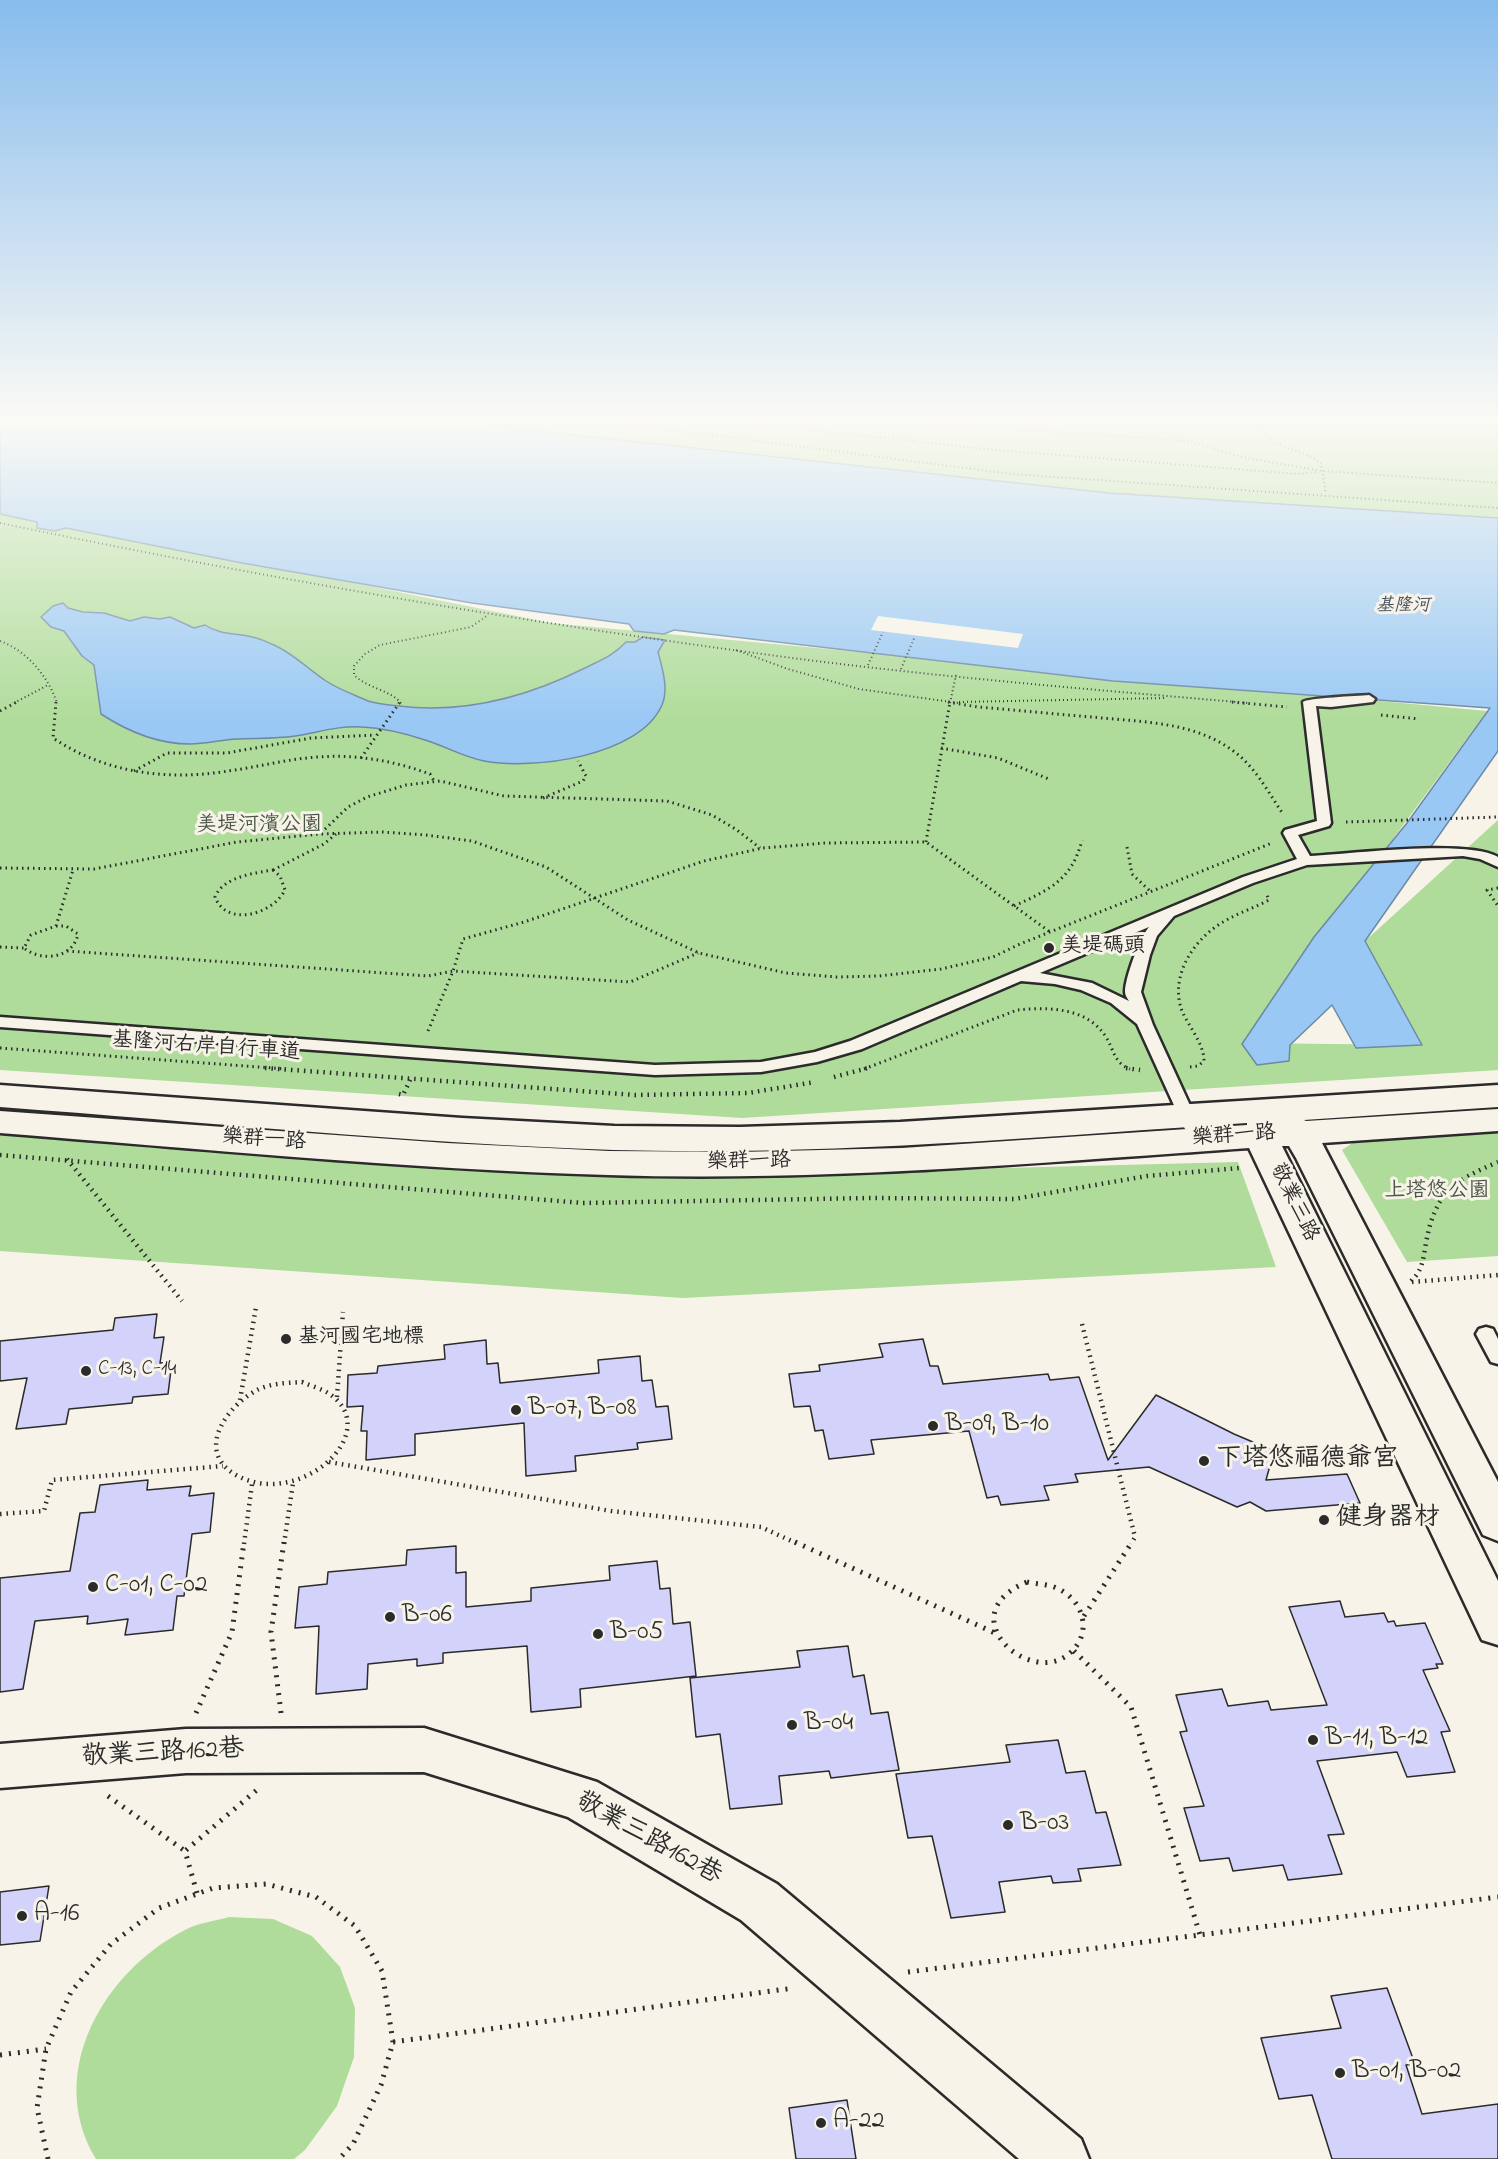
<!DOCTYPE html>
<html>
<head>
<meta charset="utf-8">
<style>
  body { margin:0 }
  canvas { display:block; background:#f7f3e8 }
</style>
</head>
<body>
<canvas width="1498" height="2159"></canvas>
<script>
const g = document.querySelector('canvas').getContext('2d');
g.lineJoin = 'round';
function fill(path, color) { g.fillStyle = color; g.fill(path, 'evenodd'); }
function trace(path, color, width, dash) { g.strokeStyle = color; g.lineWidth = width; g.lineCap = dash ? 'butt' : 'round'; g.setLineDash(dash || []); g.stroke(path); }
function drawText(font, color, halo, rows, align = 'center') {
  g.font = font + ' "Indie Flower","LXGW WenKai TC",sans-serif'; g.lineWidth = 6; g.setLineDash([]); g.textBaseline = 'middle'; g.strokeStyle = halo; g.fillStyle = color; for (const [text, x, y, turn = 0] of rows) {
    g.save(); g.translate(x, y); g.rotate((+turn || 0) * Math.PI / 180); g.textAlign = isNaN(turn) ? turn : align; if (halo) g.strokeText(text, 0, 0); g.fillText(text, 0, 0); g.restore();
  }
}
const green = new Path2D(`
  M475,421H1498V518L1109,493L519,429Z
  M0,511L551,623L1487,711L1243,1043L1422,1045L1365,941L1498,820V1070L742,1118L0,1070Z
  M1498,1128V1256L1407,1262L1342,1150L1360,1138Z
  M0,1132L656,1177L1238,1162L1276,1267L683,1298L0,1251Z
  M229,1917L273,1919L312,1936L340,1967L355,2008L354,2057L337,2106L305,2150L294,2159H96C44,2073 104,1971 185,1930C198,1923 215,1921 229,1917Z`);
const water = new Path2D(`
  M0,421H475L519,429L1109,493L1498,518V751L1365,941L1422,1045L1356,1048L1332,1005L1290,1045L1289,1061L1257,1065L1242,1044L1314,937L1407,823L1490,708L1113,681L674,630L664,634L634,631L629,624L472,603L242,563L66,528L55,531L37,528V522L0,514Z
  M63,603L68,608L83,612L104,613L130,621L144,617L160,619L170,617L194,628L205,625C220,635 236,633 252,637C259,638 267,642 274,645C294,654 308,669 326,681C338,689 355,695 368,701C377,704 389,705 399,706C464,714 527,697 585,668C601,660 614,655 626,642H635L643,637L665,640L658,652C662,667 669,689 662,705C639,757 533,770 484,761C463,757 445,746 425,740C404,733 384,728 362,727C340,725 316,733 295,736C275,739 255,738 236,739C221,740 205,744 190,744C158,744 127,731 101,714L94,665L82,656L64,631L51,627L41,617L53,606Z`);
const pier = new Path2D(`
  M878,616L1023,634L1018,648L871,630Z`);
const building = new Path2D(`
  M157,1314L154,1338L164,1337L160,1363L172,1362L168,1394L133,1397L132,1403L69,1409L66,1424L16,1429L27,1378L0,1381V1341L113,1330L115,1318Z
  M923,1339L930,1366H938L943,1384L1048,1374L1050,1380L1079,1377L1108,1460L1156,1395L1234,1434L1274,1451L1266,1480L1347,1474L1360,1503L1266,1511L1250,1502L1237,1507L1149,1467L1075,1474L1078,1482L1044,1486L1049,1500L1001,1505L998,1496L987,1498L969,1431L871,1440L874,1454L829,1459L823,1430L815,1431L810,1406L794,1407L789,1374L820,1371L819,1365L883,1357L879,1344Z
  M486,1340L487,1364L498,1363L500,1383L599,1373L598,1360L640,1356L642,1381L652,1380L656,1407L668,1406L672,1439L637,1443L638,1449L575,1456L576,1471L526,1476L524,1423L415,1434V1455L366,1460L367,1431H361L363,1406L347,1407L348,1375L377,1373L378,1366L445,1359L444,1345Z
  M148,1480L147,1490L191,1486L189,1496L214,1493L210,1532L192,1534L184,1596H177L173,1630L125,1635L128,1619L87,1624L88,1616L35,1621L23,1689L0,1692V1578L70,1571L80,1513L95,1512L100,1485Z
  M456,1546V1573L466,1572V1607L531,1601V1588L610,1580L609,1566L657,1561L660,1589L670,1588L673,1624L690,1622L696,1676L580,1689L581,1707L531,1712L527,1646L443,1653V1663L417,1666V1659L368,1664L367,1689L316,1694L319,1626L295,1628L299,1587L327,1584L328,1572L406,1565L407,1550Z
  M1340,1601L1345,1617L1384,1613L1388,1622L1394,1621L1396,1626L1425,1623L1443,1664H1436L1438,1668L1423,1670L1450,1731L1441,1732L1455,1772L1407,1777L1397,1752L1317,1761L1344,1834L1328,1835L1342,1874L1288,1880L1283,1865L1233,1871L1229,1858L1200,1861L1184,1808L1204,1806L1180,1732L1187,1731L1176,1695L1222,1689L1228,1706L1268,1701L1271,1710L1327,1705L1289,1607Z
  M848,1646L853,1677L864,1675L871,1714L888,1712L899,1770L831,1778L829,1771L779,1776L782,1804L730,1809L720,1734L696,1737L690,1678L800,1667L797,1651Z
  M1058,1740L1066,1773L1085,1771L1096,1813L1106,1812L1121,1865L1078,1869L1081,1881L1053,1883L1051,1876L999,1882L1005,1912L951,1918L932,1836L908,1838L896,1774L1010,1762L1006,1745Z
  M49,1886L40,1941L0,1945V1892Z
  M1387,1988L1415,2064L1406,2065L1422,2114L1498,2104V2159H1332L1312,2095L1279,2099L1261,2038L1341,2028L1331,1996Z
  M847,2100L856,2159H796L789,2108Z`);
const pathFar3 = new Path2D(`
  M601,421L1012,474L1498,508
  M729,421L985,449L1298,474L1316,472
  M900,421L1188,441L1241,457L1322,471L1498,483
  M1255,421L1272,442L1312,457L1321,463L1326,494
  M0,523C265,578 532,624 800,659C949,678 1099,690 1248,703
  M0,641C27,651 48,676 57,703
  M736,650L788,669L859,689L958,703
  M868,665L883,632
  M901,669L915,636
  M959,702L1167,698
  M14,703L48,685
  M401,703C390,690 367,688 354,675V666L365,654L380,645L471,627L488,615
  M950,703L956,675`);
const pathFar2 = new Path2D(`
  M56,702L53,738C105,773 167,781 228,771C258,767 287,759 318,757C356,754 394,761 430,774L434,781
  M948,702L978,707C1016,710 1054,714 1092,717C1139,722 1192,721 1232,750C1255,766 1268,792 1283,814
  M1232,702L1287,707
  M0,711L17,702
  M1381,715L1419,719
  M941,748L998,758L1051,780
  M361,758L400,702
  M134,771L167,753H227L311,738L375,735
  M543,798L583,781L586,776L578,761
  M1346,822L1498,817
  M321,833L348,807L367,797L406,785L440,781L504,796L667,801L712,815L737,830L760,848
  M926,842L950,702
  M1127,847L1132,874L1150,891
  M0,868L94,869L237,842L320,834L382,832L426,835L472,841L546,867L628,920L699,953L786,973L837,977L879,976L941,969L993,957L1020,944L1272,843
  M273,870L280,876L285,890C273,914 227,928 215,897C223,877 254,873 273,870Z
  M273,870L324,844L336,834
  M1498,888L1487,890L1498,906
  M1014,906C1049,890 1072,880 1082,840
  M56,926H66L78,934C73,959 41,962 24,948L31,935Z
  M56,926L73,870
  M0,947L24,948
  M67,951L428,976L453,971L630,982L698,953
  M428,1031L453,971L463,939L524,922L704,861L763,848L825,843L926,842L1050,932
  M0,1048L286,1069
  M1190,1067L1198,1066L1204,1061C1204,1044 1189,1027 1182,1011C1169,976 1194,939 1223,922C1238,913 1254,908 1269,900L1267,895
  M864,1069L1017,1010C1048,1007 1087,1007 1106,1037C1114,1050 1114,1063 1130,1069`);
const pathFar1 = new Path2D(`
  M265,1068L635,1095L748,1093L815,1082
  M1126,1068L1140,1070
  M834,1077L868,1068
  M399,1094L403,1095L411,1078
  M0,1155L583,1203L871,1198L1014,1199L1147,1176L1240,1168
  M67,1159L182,1301
  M1411,1281C1423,1270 1423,1259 1426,1243C1435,1193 1453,1181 1498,1162
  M1412,1282L1498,1275
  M1082,1324L1135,1537L1131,1544
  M302,1382C311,1386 323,1389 331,1395C384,1434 298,1510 236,1475C194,1451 227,1406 257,1390C271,1383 287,1383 302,1382Z
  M337,1397L343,1312
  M240,1400L256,1307
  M329,1462L611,1511L761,1527L798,1544
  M0,1514L44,1511L52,1480L223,1466
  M244,1544L252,1484
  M284,1544L293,1483`);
const path = new Path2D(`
  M795,1542L997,1634
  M1027,1582C1036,1584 1046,1584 1054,1587C1082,1597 1094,1631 1071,1652C1032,1690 947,1615 1027,1582Z
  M1084,1616L1132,1542
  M1074,1651L1131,1707L1200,1935
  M196,1713L232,1632L244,1542
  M281,1713L271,1632L284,1542
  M108,1796L185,1851
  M197,1893L185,1851L258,1789
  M908,1972L1498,1897
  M393,2042L794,1988
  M0,2055L46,2049
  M48,2159L37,2108L46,2049L71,1992L111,1944L159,1908L213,1888L266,1884L316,1897L355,1926L382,1971L393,2042L381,2085L353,2144L339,2159`);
const lane = new Path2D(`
  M1369,695L1375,699L1373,702L1331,707L1316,706L1331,823L1329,826L1298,835L1310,856C1351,854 1467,839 1498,857V867L1480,859L1463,856L1307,865L1253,883L1174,916L1157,936L1150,955L1141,992L1153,1025L1199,1125L1197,1129H1185L1183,1125L1137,1024L1111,1003L1081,990L1055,984L1021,981L862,1049L817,1062L761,1072L655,1075L0,1027V1017L655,1065L761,1062L815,1052L850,1041L1243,877L1297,859L1283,833L1285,830L1317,821L1303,702C1307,698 1358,696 1369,695ZM1149,927C1140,937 1125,978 1125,992C1125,995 1127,998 1129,1001L1092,983L1040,973Z
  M1486,1327L1493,1329L1498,1339V1364L1491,1362L1476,1334L1479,1329Z`);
const street = new Path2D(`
  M424,1728L597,1782L777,1884L1081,2139L1089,2159H1019L741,1920L568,1817L424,1772L186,1773L0,1788V1744L186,1729Z`);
const secondary = new Path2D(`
  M0,1085L462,1118L614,1126L740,1127L900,1122L1498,1085V1107L1304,1120L1306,1121L1498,1109V1131L1322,1143L1498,1482V1541L1483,1535L1296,1158L1289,1146H1282L1498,1581V1645L1482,1640L1249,1148C1036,1163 822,1182 608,1175C405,1169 202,1149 0,1133V1111L447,1143L609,1151L740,1152L902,1148L1247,1125V1123C1037,1137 825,1156 614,1150C409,1143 204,1122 0,1107Z`);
const markers = [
  [1049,948,6,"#2b2b2b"],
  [286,1339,6,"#2b2b2b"],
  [86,1371,6,"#2b2b2b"],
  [516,1410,6,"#2b2b2b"],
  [933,1426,6,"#2b2b2b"],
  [1204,1461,6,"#2b2b2b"],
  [1324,1520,6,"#2b2b2b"],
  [93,1587,6,"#2b2b2b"],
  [390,1617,6,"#2b2b2b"],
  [598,1634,6,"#2b2b2b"],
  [792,1725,6,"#2b2b2b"],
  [1313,1740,6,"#2b2b2b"],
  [1008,1825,6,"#2b2b2b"],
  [22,1916,6,"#2b2b2b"],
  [1340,2073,6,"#2b2b2b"],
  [821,2123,6,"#2b2b2b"]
];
const farWaternames = [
  ["基隆河",1403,607]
];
const parkNames = [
  ["美堤河濱公園",259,827],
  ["上塔悠公園",1437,1193]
];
const poiNames = [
  ["美堤碼頭",1061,948],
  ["基河國宅地標",298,1339],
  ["C-13, C-14",98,1371]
];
const streetNames = [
  ["基隆河右岸自行車道",206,1048,4],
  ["樂群一路",1234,1137,-4],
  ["樂群一路",264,1141,4],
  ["樂群一路",749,1163,-1],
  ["敬業三路",1293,1203,64]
];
const nearPoinames = [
  ["B-07, B-08",528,1410],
  ["B-09, B-10",945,1426],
  ["下塔悠福德爺宮",1216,1461],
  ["健身器材",1336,1520],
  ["C-01, C-02",105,1587],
  ["B-06",402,1617],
  ["B-05",610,1634],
  ["B-04",804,1725],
  ["B-11, B-12",1325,1740],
  ["B-03",1020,1825],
  ["A-16",34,1916],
  ["B-01, B-02",1352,2073],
  ["A-22",833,2123]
];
const nearStreetnames = [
  ["敬業三路162巷",163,1755,-3],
  ["敬業三路162巷",648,1840,29]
];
fill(green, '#afdc9a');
fill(water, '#99c8f4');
trace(water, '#6d89a4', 1.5);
fill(pier, '#f7f3e8');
fill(building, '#d2d2fb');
trace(building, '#2b2b2b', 1.5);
trace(lane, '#2b2b2b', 5);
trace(street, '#2b2b2b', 5);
trace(secondary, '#2b2b2b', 5);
trace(pathFar3, '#2b2b2b', 2, [1, 3]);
trace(pathFar2, '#2b2b2b', 3, [1.5, 4]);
trace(pathFar1, '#2b2b2b', 4.5, [1.5, 5]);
trace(path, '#2b2b2b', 5, [2, 7]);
fill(lane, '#f7f3e8');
fill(street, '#f7f3e8');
fill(secondary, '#f7f3e8');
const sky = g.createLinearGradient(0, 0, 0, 723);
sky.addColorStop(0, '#88bced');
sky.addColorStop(0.58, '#fbfaf5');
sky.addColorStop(1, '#fbfaf500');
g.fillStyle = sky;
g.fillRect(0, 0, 1498, 723);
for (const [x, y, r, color] of markers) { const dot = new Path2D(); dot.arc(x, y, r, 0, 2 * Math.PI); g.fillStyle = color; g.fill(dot); trace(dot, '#f7f3e8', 2); }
drawText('italic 18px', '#46525d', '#f7f3e8', farWaternames);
drawText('21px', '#4c5747', '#f7f3e8', parkNames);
drawText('21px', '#2b2b2b', '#f7f3e8', poiNames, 'left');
drawText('21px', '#2b2b2b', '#f7f3e8', streetNames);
drawText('26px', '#2b2b2b', '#f7f3e8', nearPoinames, 'left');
drawText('26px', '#2b2b2b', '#f7f3e8', nearStreetnames);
</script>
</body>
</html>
